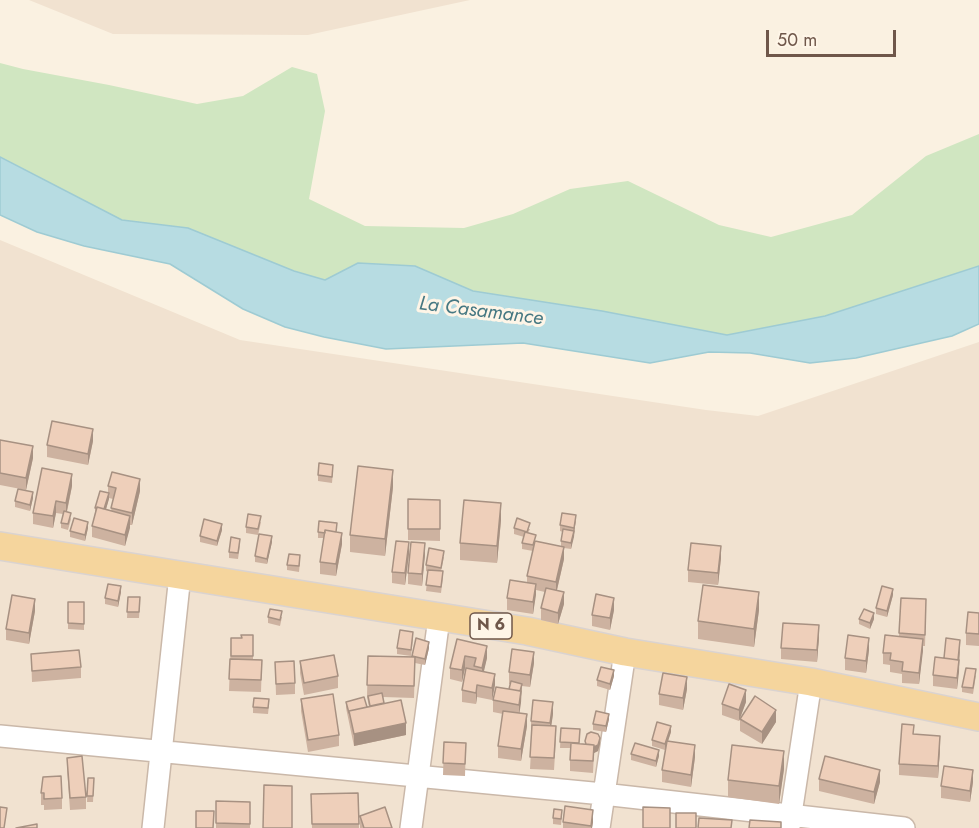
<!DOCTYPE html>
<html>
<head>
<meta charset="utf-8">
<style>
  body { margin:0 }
  #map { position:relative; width:979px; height:828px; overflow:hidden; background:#faf1e1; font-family:Jost,sans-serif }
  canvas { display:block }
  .scale { position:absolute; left:766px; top:30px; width:130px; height:27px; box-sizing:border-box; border:3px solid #6f574a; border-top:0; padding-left:8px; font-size:18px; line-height:21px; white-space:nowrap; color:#6f574a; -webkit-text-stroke:4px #fef5e7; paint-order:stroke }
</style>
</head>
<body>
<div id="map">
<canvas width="979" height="828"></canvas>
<div class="scale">50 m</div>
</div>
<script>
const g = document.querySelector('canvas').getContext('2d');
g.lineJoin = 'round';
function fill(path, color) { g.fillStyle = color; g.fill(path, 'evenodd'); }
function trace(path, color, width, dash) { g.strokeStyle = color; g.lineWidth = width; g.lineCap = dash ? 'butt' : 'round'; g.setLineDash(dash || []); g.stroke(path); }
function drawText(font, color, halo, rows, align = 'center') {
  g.font = font + ' Jost,sans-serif'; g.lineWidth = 6; g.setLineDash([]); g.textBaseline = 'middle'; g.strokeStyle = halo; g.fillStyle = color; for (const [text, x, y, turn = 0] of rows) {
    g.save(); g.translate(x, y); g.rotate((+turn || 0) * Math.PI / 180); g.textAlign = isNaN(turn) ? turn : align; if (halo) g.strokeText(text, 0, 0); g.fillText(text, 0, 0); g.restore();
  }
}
const residential = new Path2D(`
  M29,0H470L308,35L113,34Z
  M0,240L240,340L706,410L758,416L979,342V828H0Z`);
const green = new Path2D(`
  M0,63L23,69L109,85L197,104L243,96L292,67L317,74L325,111L309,199L365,226L464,228L513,214L570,189L628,181L719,225L771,237L852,215L926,156L979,134V266L825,316L727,335L602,311L473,291L415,266L358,263L325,280L294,271L188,228L122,220L0,157Z`);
const water = new Path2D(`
  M0,157L122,220L188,228L294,271L325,280L358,263L415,266L473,291L602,311L727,335L825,316L979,266V324L952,336L856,358L810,363L750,353L709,352L650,363L523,343L386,349L324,337L285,327L243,309L170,264L84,246L37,232L0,215Z`);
const minor = new Path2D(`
  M0,736L603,794L904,828
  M789,827L811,682
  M153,828L180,575
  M411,828L439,618
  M599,828L625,652`);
const major = new Path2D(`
  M0,546L527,631L625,652L811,682L979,717`);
const wall = new Path2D(`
  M0,440L33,458L26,490L0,485Z
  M93,441L88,465L47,457V445Z
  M333,471L332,483L318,481V475Z
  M72,486L67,512L71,519L68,530L61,528V523L63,514L56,513L53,528L33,524V513Z
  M108,486L140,491L132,525H130L125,546L92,537V526L95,513V508L108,493ZM109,498L113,499L111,511L106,509Z
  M393,487L385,556L350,552V535Z
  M33,498L30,511L15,507V501Z
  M408,499L440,500V541L408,540Z
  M501,520L497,563L460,560V543Z
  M576,521L571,549L564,548V559L557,590L564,604L558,624L541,620V608L545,592L536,590L533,614L507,610V598L527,582V576L533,551L522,549V543L524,537L514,534V528L530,529L528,533L535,541L561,547V541L563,532L560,531V525Z
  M261,522L258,535L246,533V527Z
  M88,528L85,541L70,537V531Z
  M222,530L217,546L200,542V536Z
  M318,532H337L342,544L336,576L320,574V562L324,538H318Z
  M272,542L267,564L255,562V556Z
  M240,545L238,559L229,558V552Z
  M409,554L405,585L392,583V572Z
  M425,554L422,586L408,584V573Z
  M444,557L441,571L443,577L441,593L426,591L428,572L426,571V565Z
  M721,558L718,585L688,582V570Z
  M300,561L299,572L287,570V565Z
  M121,592L118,607L105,604V598Z
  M893,595L887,617L876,614V608Z
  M128,597L140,603L139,618H127Z
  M901,598L926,611L925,646H923L919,684L902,683V674L890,672V665L883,664V653L899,636Z
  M68,602H84V630L68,629Z
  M614,610L610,630L592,626V615Z
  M759,610L754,647L698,639V621Z
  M35,611L29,644L6,640V629Z
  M979,613V646L966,645V633Z
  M268,617H282L280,626L268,623Z
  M859,619H874L870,629L859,624Z
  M253,635V659L262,660L261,692L229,691L231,638H241Z
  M819,637L817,662L781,659V648Z
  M413,638L411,656L397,654V648Z
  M457,639L487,658L483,672L495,685L492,700L477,697L476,704L462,702V690L474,669L465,668L462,682L450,679V668Z
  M960,646L957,689L933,686V675L944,658Z
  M429,648L425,665L415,663L414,698L383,697L384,704L406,735L354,746L346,708V702L369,707L367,697L368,656L412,657Z
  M869,650L866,673L845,670V658Z
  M31,654L81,667V678L32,682Z
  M300,661L338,676V688L304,695L300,673Z
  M275,662L295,683V694L276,695Z
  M534,663L530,687L522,686L519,713L527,726L521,761L498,758V746L503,714L493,712V700L509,689L511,684H509V672Z
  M976,675L973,694L962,692V687Z
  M614,676L610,690L597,686V680Z
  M687,689L683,710L659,705V694Z
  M301,699L339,735V746L308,752L301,711Z
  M746,702L739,721L722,715V704Z
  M269,705L268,714L253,713V707Z
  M553,714L551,726L556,738L554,770L530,769L532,733H531V721Z
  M609,719L606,732L593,730V724Z
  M740,719L776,722L762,744L740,731Z
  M561,728L579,744H585V741L600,744L598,751L594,753L593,773L570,771V748H560Z
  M671,732L668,741L695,757L691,787L662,782V770L667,745L665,750L652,746V740Z
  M914,734L940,748L938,778L899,775V764Z
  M444,742L466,743L465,776L443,775Z
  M631,754L659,756L656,767L631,760Z
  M67,758L86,797V809L70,810L67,769Z
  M784,769L779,804L728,797V780Z
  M88,778H94L93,802H87Z
  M819,779L880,782L874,804L819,791Z
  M973,782L970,802L941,798V786Z
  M41,793L62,798V809L44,810V805H41Z
  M358,793L359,828H312L311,794Z
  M216,801L250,802V828H216Z
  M360,816L392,828H360Z
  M562,816L561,825L553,824V818Z
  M563,822H593L592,828H563Z`);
const shadedWall = new Path2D(`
  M93,429V441L88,465V454Z
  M33,446V458L26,490V478Z
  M393,470V487L385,556V539Z
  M72,474V486L66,515V503Z
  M140,479V491L132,525V513Z
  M33,492V498L30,511V505Z
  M109,493V499L104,516V510Z
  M56,501V513L53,528V516Z
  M501,503V520L497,563V546Z
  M576,515L574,537L571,549V543Z
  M130,516V528L125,546V535Z
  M88,522V528L85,541V535Z
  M222,524V530L217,546V541Z
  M342,533V544L336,576V564Z
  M272,536V542L267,564V559Z
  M409,542V554L405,585V573Z
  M425,543V554L422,586V574Z
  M721,546V558L718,585V573Z
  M564,547V559L556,594V582Z
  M536,584V595L533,614V602Z
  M121,586V592L118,607V601Z
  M893,589V595L887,617V611Z
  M564,592V604L558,624V613Z
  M759,592V610L754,647V629Z
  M614,598V610L610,630V618Z
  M35,599V611L29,644V633Z
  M874,613V619L870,629V623Z
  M819,625V637L817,662V650Z
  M869,638V650L866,673V661Z
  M923,639V651L919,684V673Z
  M960,640L959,672L957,689V678Z
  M429,642V648L425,665V659Z
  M487,646V658L482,680V668Z
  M534,652V663L530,687V675Z
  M465,656V668L462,682V670Z
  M614,670V676L610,690V684Z
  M495,674V685L492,700V688Z
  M687,677V689L683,710V698Z
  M522,684L521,703L519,716V695Z
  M477,685V697L476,704V693Z
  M746,690V702L739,721V710Z
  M553,702V714L550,735V723Z
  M776,710V722L762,744V732Z
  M527,714V726L521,761V749Z
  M609,714V719L606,732V726Z
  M406,723V735L354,746V734Z
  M671,726V732L665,750V744Z
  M940,736V748L938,778V766Z
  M600,738V744L598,751L594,753V747Z
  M695,745V757L691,787V775Z
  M659,750V756L656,767V761Z
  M784,751V769L779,804V786Z
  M880,770V782L874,804V792Z
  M973,770V782L970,802V791Z
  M593,810V822L592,828H591Z`);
const building = new Path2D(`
  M52,421L93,429L88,454L47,445Z
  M0,440L33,446L26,478L0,473Z
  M319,463L333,465L332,477L318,475Z
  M358,466L393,470L385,539L350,535Z
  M42,468L72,474L66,503L56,501L53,516L33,513Z
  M112,472L140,479L132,513L111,508L116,488L108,486Z
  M18,489L33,492L30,505L15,501Z
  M100,491L109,493L104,509L97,507V508H95Z
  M408,499L440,500V529H408Z
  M464,500L501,503L497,546L460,543Z
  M97,507L130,516L125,535L92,526Z
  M64,511L71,513L68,524L61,523Z
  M562,513L576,515L574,528L560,525Z
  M248,514L261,516L258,529L246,527Z
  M74,518L88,522L85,535L70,531Z
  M517,518L530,523L527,532L514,528Z
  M204,519L222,524L217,541L200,536Z
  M319,521L337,523L336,532L325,530V533L318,532Z
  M563,529L574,531L571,543L561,541Z
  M325,530L342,533L336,564L320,562Z
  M525,532L536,535L533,545L522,543Z
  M259,534L272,536L267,559L255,556Z
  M231,537L240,539L238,553L229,552Z
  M396,541L409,542L405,573L392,572Z
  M535,541L564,547L556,582L527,576Z
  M411,542L425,543L422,574L408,573Z
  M691,543L721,546L718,573L688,570Z
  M429,548L444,551L441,568L426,565Z
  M289,554L300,555L299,566L287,565Z
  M428,570L443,571L441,587L426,585Z
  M510,580L536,584L533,602L507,598Z
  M108,584L121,586L118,601L105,598Z
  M703,585L759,592L754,629L698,621Z
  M882,586L893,589L887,611L876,608Z
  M546,588L564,592L558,613L541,608Z
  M596,594L614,598L610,618L592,615Z
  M12,595L35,599L29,633L6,629Z
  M128,597H140L139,612H127Z
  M901,598L926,599L925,635L899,633Z
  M68,602H84V624L68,623Z
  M270,609L282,611L280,620L268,617Z
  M864,609L874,613L870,623L859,619Z
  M968,612L979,613V634L966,633Z
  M783,623L819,625L817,650L781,648Z
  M400,630L413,632L411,650L397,648Z
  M241,635H253V656H231V638H242Z
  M848,635L869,638L866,661L845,658Z
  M885,635L923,639L919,673L902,671L903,662L890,660L891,653H883Z
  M416,638L429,642L425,659L412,656Z
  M946,638L960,640L958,660L944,658Z
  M457,639L487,646L482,668L474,666L476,658L465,656L462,670L450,668Z
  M512,649L534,652L530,675L509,672Z
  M79,650L81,667L32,671L31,654Z
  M334,655L338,676L304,683L300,661Z
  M368,656L415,657L414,686L367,685Z
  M935,657L959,660L957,678L933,675Z
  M230,659L262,660L261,680L229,679Z
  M294,661L295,683L276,684L275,662Z
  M601,667L614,670L610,684L597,680Z
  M466,668L495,674L492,688L477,685L476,693L462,690Z
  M966,668L976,669L973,688L962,687Z
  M663,673L687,677L683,698L659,694Z
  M511,681L522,684L520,691L509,689Z
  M729,684L746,690L739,710L722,704Z
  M496,687L521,691L519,705L493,700Z
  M382,693L384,703L370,706L368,696Z
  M333,694L339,735L308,740L301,699Z
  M755,696L776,710L762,732L740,719Z
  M364,697L367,707L349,711V713L346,702Z
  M254,698L269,699L268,708L253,707Z
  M401,700L406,723L354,734L349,711Z
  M533,700L553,702L550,723L531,721Z
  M503,711L527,714L521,749L498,746Z
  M596,711L609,714L606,726L593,724Z
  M657,722L671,726L665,744L652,740Z
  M902,724L914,725L913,734L940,736L938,766L899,764Z
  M532,725L556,726L554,758L530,757Z
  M561,728L580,729L579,743L560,742Z
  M591,732L598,734L600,738L598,745L594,747V745L586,744L585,741L587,734Z
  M667,741L695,745L691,775L662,770Z
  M444,742L466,743L465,764L443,763Z
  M571,743L594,745L593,761L570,760Z
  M635,743L659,750L656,761L631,754Z
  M732,745L784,751L779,786L728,780Z
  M82,756L86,797L70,798L67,758Z
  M825,756L880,770L874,792L819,779Z
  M944,766L973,770L970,791L941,786Z
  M61,776L62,798L44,799V793H41L43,777Z
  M88,778H94L93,796H87Z
  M264,785L292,786V828H263Z
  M358,793L359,824H312L311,794Z
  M216,801L250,802V824L216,823Z
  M565,806L593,810L591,826L563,822Z
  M0,807L7,808L4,828H0Z
  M385,807L392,828H364L360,816Z
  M643,807L670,808V828H643Z
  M554,809L562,810L561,819L553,818Z
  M196,811H214L213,828H196Z
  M676,813H696V828H676Z
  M699,818L732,820L731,828H698Z
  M750,820L781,822V828H749Z
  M37,824V828H16Z`);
const shields = [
  [491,626,42]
];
const shieldNames = [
  ["N 6",491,626]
];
const waterNames = [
  ["La Casamance",481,312,7]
];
fill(residential, '#f1e2d0');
fill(green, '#d0e6c1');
fill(water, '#b7dce2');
trace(water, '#9ecbd3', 1.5);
trace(minor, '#cab8a9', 24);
trace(major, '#dad3d0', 30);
trace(minor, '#fff', 21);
trace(major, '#f5d59d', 27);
fill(wall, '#cdb2a0');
fill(shadedWall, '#a79182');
fill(building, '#eecfba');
trace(building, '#a79182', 1.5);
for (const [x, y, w] of shields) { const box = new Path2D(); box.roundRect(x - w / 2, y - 13, w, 26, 4.5); g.fillStyle = '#fef5e7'; g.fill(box); trace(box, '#6f574a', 1.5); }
drawText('bold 16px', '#6f574a', null, shieldNames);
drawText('italic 20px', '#467882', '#fef5e7', waterNames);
</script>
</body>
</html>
